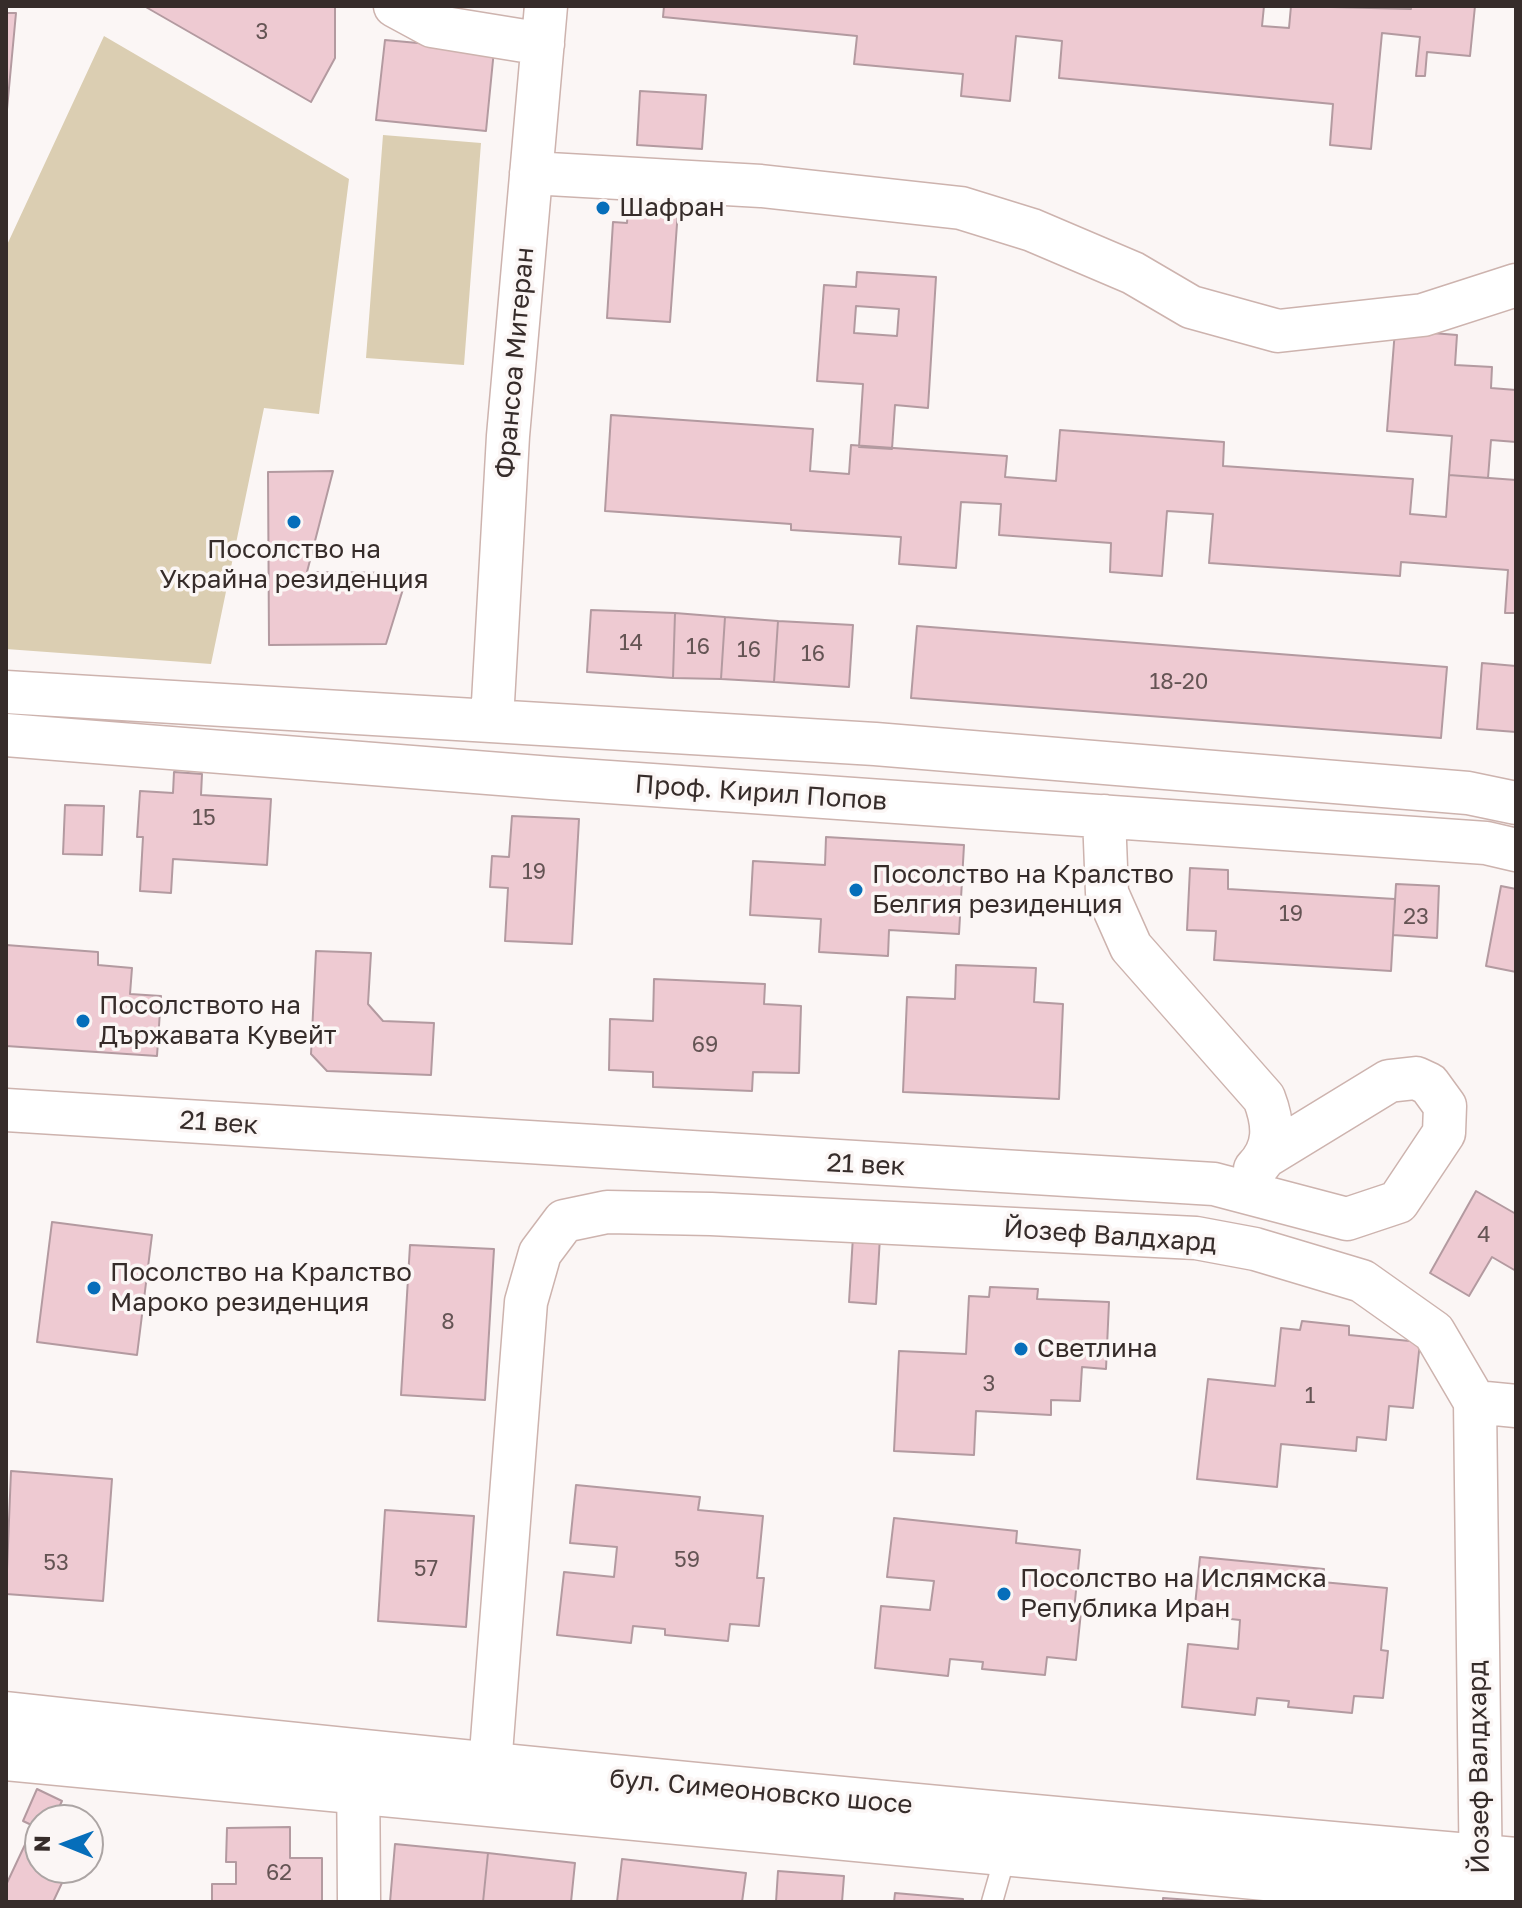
<!DOCTYPE html>
<html>
<head>
<meta charset="utf-8">
<style>
  body { margin:0 }
  #map { position:relative; width:1522px; height:1908px; overflow:hidden; background:#fbf6f5; font-family:"Golos Text",sans-serif }
  canvas { display:block }
  .frame { position:absolute; inset:0; border:8px solid #362c2a; pointer-events:none }
  .north { position:absolute; left:24px; top:1804px; width:80px; height:80px; box-sizing:border-box; background:#fbf6f5; border:2px solid #aca5a4; border-radius:50%; rotate:271deg; font-size:22px; font-weight:700; line-height:32px; text-align:center; color:#362c2a }
  .north::after { content:''; display:block; margin:auto; width:28px; height:36px; background:#066eba; clip-path:polygon(50% 0,100% 100%,50% 72%,0 100%) }
</style>
</head>
<body>
<div id="map">
<canvas width="1522" height="1908"></canvas>
<div class="frame"></div>
<div class="north">N</div>
</div>
<script>
const g = document.querySelector('canvas').getContext('2d');
g.lineJoin = 'round';
function fill(path, color) { g.fillStyle = color; g.fill(path, 'evenodd'); }
function trace(path, color, width, dash) { g.strokeStyle = color; g.lineWidth = width; g.lineCap = dash ? 'butt' : 'round'; g.setLineDash(dash || []); g.stroke(path); }
function drawText(font, color, halo, rows, align = 'center') {
  g.font = font + ' "Golos Text",sans-serif'; g.lineWidth = 7; g.setLineDash([]); g.textBaseline = 'middle'; g.strokeStyle = halo; g.fillStyle = color; for (const [text, x, y, turn = 0] of rows) {
    g.save(); g.translate(x, y); g.rotate((+turn || 0) * Math.PI / 180); g.textAlign = isNaN(turn) ? turn : align; if (halo) g.strokeText(text, 0, 0); g.fillText(text, 0, 0); g.restore();
  }
}
const green = new Path2D(`
  M104,36L349,179L319,414L264,408L211,664L6,649V247Z
  M383,135L481,143L464,365L366,358Z`);
const building = new Path2D(`
  M144,6H335V58L311,102Z
  M664,6H1264L1262,26L1289,28L1291,6L1411,9V6H1475L1470,56L1427,52L1425,76H1416L1420,37L1382,33L1371,149L1330,145L1333,104L1059,78L1062,41L1016,36L1010,101L961,96L963,74L854,64L857,36L663,17Z
  M6,13H16L6,120Z
  M385,40L494,50L486,131L376,120Z
  M640,91L706,95L702,149L637,145Z
  M629,193L679,196L670,322L607,318L613,222L627,223Z
  M857,272L936,277L928,408L895,405L892,449L859,447L863,384L817,381L824,285L856,287ZM856,306L899,309L897,336L854,333Z
  M1395,330L1457,335L1455,365L1492,367L1491,388L1516,390V442L1491,440L1488,478L1449,475L1452,436L1387,431Z
  M611,415L813,429L810,471L849,474L851,445L1007,456L1005,477L1056,481L1060,430L1224,442L1223,466L1413,479L1410,514L1446,517L1449,475L1516,480V613H1505L1508,570L1401,562L1400,576L1209,563L1213,514L1167,511L1162,576L1110,572L1111,543L999,535L1001,504L961,502L956,568L899,564L901,537L791,530V524L605,511Z
  M333,471L307,572L408,573L386,644L269,645L268,472Z
  M591,610L675,613L673,678L587,672Z
  M675,613L725,617L721,679L673,678Z
  M725,617L778,621L774,682L721,679Z
  M778,621L853,625L849,687L774,682Z
  M917,626L1447,667L1441,738L911,698Z
  M1482,663L1516,666V732L1477,729Z
  M174,772L202,774L201,795L271,799L267,865L173,859L171,893L140,891L143,837H137L140,791L173,793Z
  M65,805L104,806L102,855L63,854Z
  M512,816L579,819L572,944L505,941L508,888L490,887L492,856L509,857Z
  M826,837L964,845L959,934L889,930L888,956L819,952L821,919L750,915L753,861L825,865Z
  M1190,868L1228,870V889L1395,899L1391,971L1214,960L1216,931L1187,930Z
  M1396,884L1439,886L1437,938L1393,935Z
  M1501,886L1516,889V985V972L1486,966Z
  M6,945L98,952V965L132,968L130,994L161,996L157,1056L6,1046Z
  M316,951L371,953L368,1004L383,1021L434,1023L431,1075L327,1071L311,1054Z
  M956,965L1036,968L1034,1002L1063,1004L1059,1099L903,1092L907,997L955,999Z
  M654,979L765,984L764,1004L801,1006L799,1073L753,1072L752,1091L653,1087V1072L609,1070L610,1019L653,1021Z
  M1476,1191L1516,1214V1271L1492,1257L1469,1296L1430,1273Z
  M52,1222L152,1235L137,1355L37,1342Z
  M853,1236L880,1237L876,1304L849,1302Z
  M410,1245L494,1249L485,1400L401,1395Z
  M990,1287L1038,1289L1037,1299L1109,1302L1106,1369L1082,1367L1080,1401L1051,1400V1415L976,1411L974,1455L894,1451L899,1351L966,1354L969,1296L989,1297Z
  M1302,1321L1349,1326V1335L1420,1342L1413,1408L1389,1406L1386,1440L1357,1437L1356,1451L1281,1444L1277,1487L1197,1479L1208,1379L1275,1386L1281,1328L1300,1330Z
  M11,1471L112,1479L103,1601L6,1594Z
  M576,1485L700,1497L698,1510L763,1516L757,1578H764L759,1626L730,1624L728,1641L665,1635V1629L633,1626L631,1643L557,1635L564,1572L614,1577L617,1547L570,1543Z
  M385,1510L474,1516L466,1627L378,1621Z
  M894,1518L1017,1531L1016,1543L1080,1550L1074,1611L1081,1612L1076,1660L1047,1657L1045,1675L982,1669L983,1662L950,1659L948,1676L875,1668L881,1606L930,1610L934,1581L887,1577Z
  M1200,1557L1324,1569L1322,1582L1387,1588L1381,1650L1388,1651L1383,1698L1354,1696L1352,1713L1288,1707L1289,1701L1257,1698L1255,1715L1182,1707L1188,1644L1238,1649L1240,1620L1194,1615Z
  M37,1789L62,1801L53,1820H40V1829L23,1821Z
  M290,1827V1858H322V1902H212V1884H236V1862H226L227,1828Z
  M30,1834L40,1839V1868H69L53,1902H6V1885Z
  M395,1844L488,1853L483,1902H390Z
  M488,1853L575,1863L571,1902H483Z
  M622,1859L746,1873L742,1902H617Z
  M778,1871L844,1876L842,1902H776Z
  M895,1893L963,1899V1902H894Z
  M1163,1898L1219,1902H1163Z`);
const service = new Path2D(`
  M992,1902L1006,1853`);
const minor = new Path2D(`
  M395,6L432,26L543,44
  M531,173L761,186L961,208L1032,230L1133,273L1191,307L1278,331L1423,315L1516,285
  M6,692L875,744L1468,793L1516,803
  M492,720L508,436L546,6
  M6,735L551,778L1486,843L1516,850
  M1104,816L1107,893L1131,947L1264,1098C1274,1124 1276,1148 1255,1169
  M6,1110L1214,1184L1347,1219L1398,1202L1444,1133L1445,1106L1429,1084L1416,1078L1389,1081L1268,1155
  M1475,1402L1516,1406
  M358,1758L359,1902
  M490,1766L526,1302L540,1253L564,1221L607,1212L711,1214L1196,1238L1255,1249L1362,1281L1434,1332L1475,1402L1481,1890`);
const secondary = new Path2D(`
  M6,1714C509,1769 1012,1816 1516,1860
  M6,1758L1516,1902`);
const markers = [
  [603,208,8,"#066eba"],
  [294,522,8,"#066eba"],
  [856,890,8,"#066eba"],
  [83,1021,8,"#066eba"],
  [94,1288,8,"#066eba"],
  [1021,1349,8,"#066eba"],
  [1004,1594,8,"#066eba"]
];
const numberNames = [
  ["3",262,32],
  ["14",631,643],
  ["16",698,647],
  ["16",749,650],
  ["16",813,654],
  ["18-20",1179,682],
  ["15",204,818],
  ["19",534,872],
  ["19",1291,914],
  ["23",1416,917],
  ["69",705,1045],
  ["4",1484,1235],
  ["8",448,1322],
  ["3",989,1384],
  ["1",1310,1396],
  ["59",687,1560],
  ["53",56,1563],
  ["57",426,1569],
  ["62",279,1873]
];
const poiNames = [
  ["Шафран",619,208],
  ["Посолство на",294,550,"center"],
  ["Украйна резиденция",294,580,"center"],
  ["Посолство на Кралство",872,875],
  ["Белгия резиденция",872,905],
  ["Посолството на",99,1006],
  ["Държавата Кувейт",99,1036],
  ["Посолство на Кралство",110,1273],
  ["Мароко резиденция",110,1303],
  ["Светлина",1037,1349],
  ["Посолство на Ислямска",1020,1579],
  ["Република Иран",1020,1609]
];
const streetNames = [
  ["Франсоа Митеран",515,363,-85],
  ["Проф. Кирил Попов",761,793,4],
  ["21 век",219,1123,4],
  ["21 век",866,1165,3],
  ["Йозеф Валдхард",1110,1236,4],
  ["Йозеф Валдхард",1479,1767,-91],
  ["бул. Симеоновско шосе",761,1792,5]
];
fill(green, '#dbceb2');
fill(building, '#eecad2');
trace(building, '#b39aa0', 2);
trace(service, '#cdb3ae', 23);
trace(minor, '#cdb3ae', 45);
trace(secondary, '#cdb3ae', 47);
trace(service, '#fff', 20);
trace(minor, '#fff', 42);
trace(secondary, '#fff', 44);
for (const [x, y, r, color] of markers) { const dot = new Path2D(); dot.arc(x, y, r, 0, 2 * Math.PI); g.fillStyle = color; g.fill(dot); trace(dot, '#fbf6f5', 3); }
drawText('22px', '#645454', null, numberNames);
drawText('26px', '#362c2a', '#fbf6f5', poiNames, 'left');
drawText('26px', '#362c2a', '#fbf6f5', streetNames);
</script>
</body>
</html>
